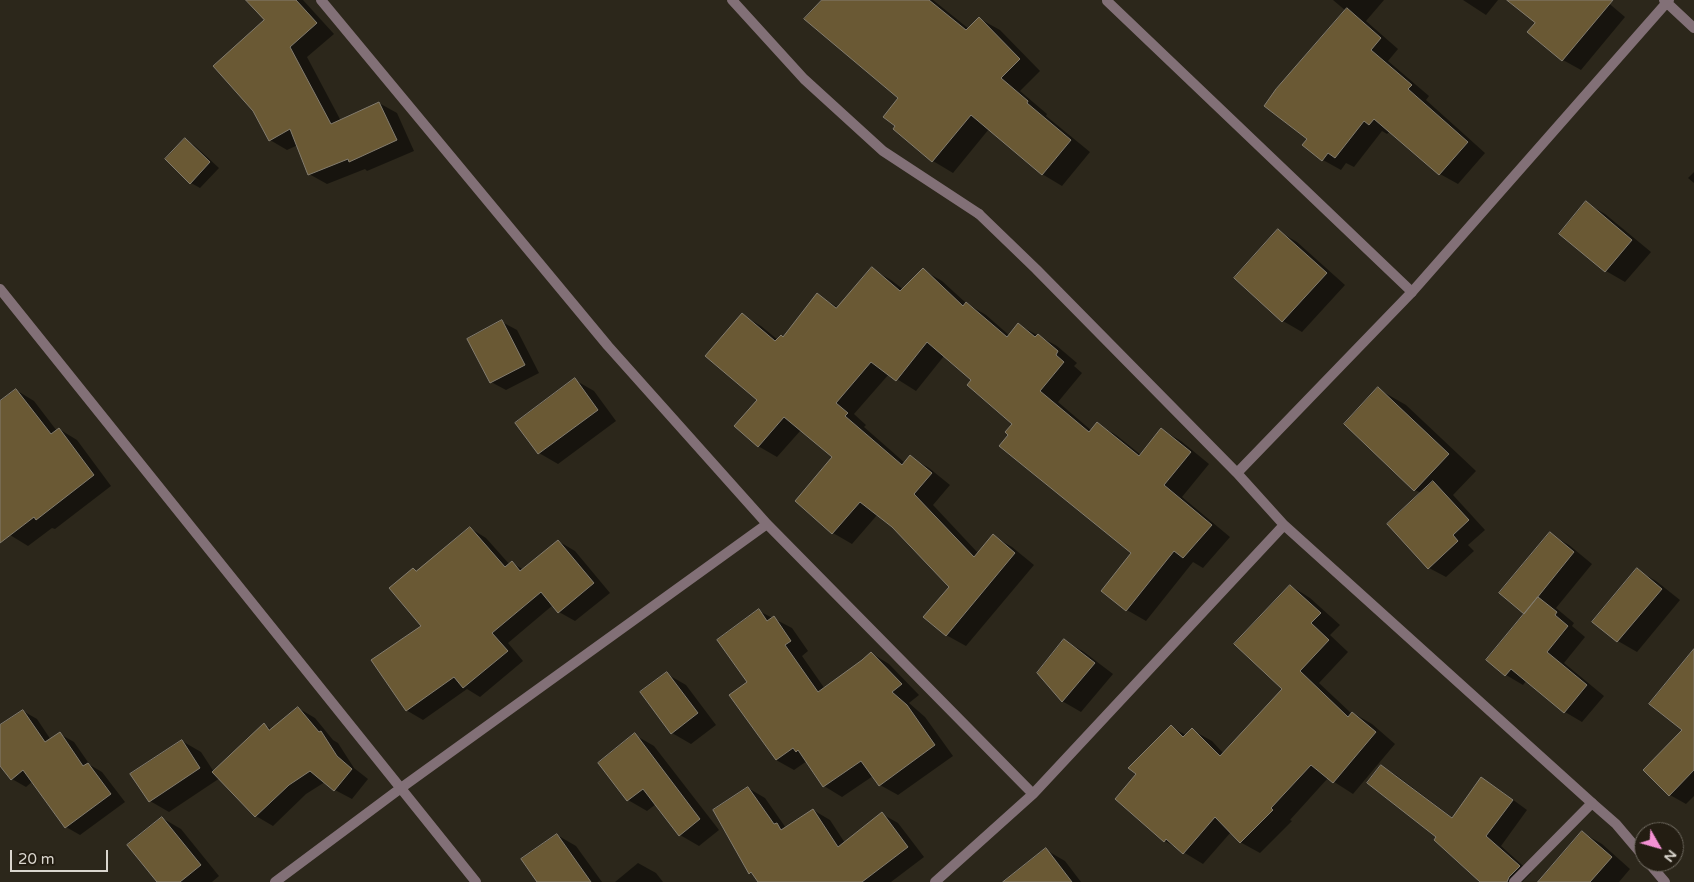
<!DOCTYPE html>
<html>
<head>
<meta charset="utf-8">
<style>
  body { margin:0 }
  #map { position:relative; width:1694px; height:882px; overflow:hidden; background:#2c271b; font-family:"Varela Round",sans-serif }
  canvas { display:block }
  .north { position:absolute; left:1634px; top:822px; width:50px; height:50px; box-sizing:border-box; background:#231d12; border:1px solid #6c675d; border-radius:50%; rotate:128deg; font-size:14px; font-weight:700; line-height:20px; text-align:center; color:#dad6ce }
  .north::after { content:''; display:block; margin:auto; width:18px; height:22px; background:#f491d4; clip-path:polygon(50% 0,100% 100%,50% 72%,0 100%) }
  .scale { position:absolute; left:10px; top:850px; width:98px; height:22px; box-sizing:border-box; border:2px solid #dad6ce; border-top:0; padding-left:6px; font-size:15px; line-height:18px; white-space:nowrap; color:#dad6ce; -webkit-text-stroke:4px #231d12; paint-order:stroke }
</style>
</head>
<body>
<div id="map">
<canvas width="1694" height="882"></canvas>
<div class="north">N</div>
<div class="scale">20 m</div>
</div>
<script>
const g = document.querySelector('canvas').getContext('2d');
g.lineJoin = 'round';
function fill(path, color) { g.fillStyle = color; g.fill(path, 'evenodd'); }
function trace(path, color, width, dash) { g.strokeStyle = color; g.lineWidth = width; g.lineCap = dash ? 'butt' : 'round'; g.setLineDash(dash || []); g.stroke(path); }
const shadow = new Path2D(`
  M266,0H303L334,34L307,57L341,121L379,103L397,113L414,151L367,171L365,169L327,184L309,174L298,145L287,150L270,140Z
  M824,0H933L969,29L980,19L1000,30L1040,71L1020,91L1047,114L1046,116L1090,152L1062,186L1042,174L989,129L953,173L933,161L896,126L899,98Z
  M1333,0H1384L1366,21L1398,49L1388,61L1429,96L1426,100L1485,153L1458,184L1440,174L1390,131L1387,134L1382,131L1354,167L1346,163L1341,170L1323,160L1309,139L1346,11Z
  M1463,0H1498L1486,15Z
  M1509,0H1605L1625,17L1581,70L1563,60L1536,23Z
  M185,140L194,145L219,168L200,188L191,183Z
  M1694,172V183L1688,178Z
  M1586,203L1605,214L1651,252L1625,282L1606,271L1561,233Z
  M1278,231L1297,242L1345,285L1302,332L1283,321L1236,278Z
  M872,269L891,280L904,290L923,270L942,281L966,303L986,315L1010,336L1019,325L1057,346L1077,363L1074,366L1082,373L1058,402L1092,431L1097,424L1116,435L1141,455L1162,430L1181,441L1209,464L1182,497L1230,537L1203,568L1193,562L1146,621L1127,610L1133,553L1010,435L1014,424L972,380L944,356L916,391L889,374L854,414L866,425L864,427L905,463L910,457L929,468L950,485L933,505L978,553L993,536L1012,547L1034,565L966,646L946,635L950,587L892,526L878,514L852,544L833,533L834,457L801,430L777,457L758,446V400L742,315L761,326L778,340L784,338L817,295L839,308Z
  M502,322L517,330L539,373L506,390L491,382Z
  M575,380L594,391L616,421L558,464L539,453Z
  M1378,389L1406,405L1476,471L1453,495L1485,530L1468,545L1474,551L1446,577L1429,568L1421,493L1415,490L1346,424Z
  M16,390L34,401L57,431L59,429L77,440L111,486L55,529L52,528L28,546L10,535L0,522V403Z
  M470,528L486,538L510,565L512,563L524,570L558,541L575,551L610,593L575,621L559,612L553,605L508,643L523,661L480,697L467,689L423,720L406,710L423,626L417,572Z
  M1550,534L1569,545L1592,564L1556,608L1574,623L1572,626L1585,637L1564,663L1604,696L1582,722L1565,712L1527,680L1523,685L1506,675Z
  M1637,570L1656,581L1680,600L1637,652L1618,641L1594,622Z
  M1291,586L1310,598L1340,625L1330,635L1348,652L1319,683L1352,714L1353,713L1372,724L1395,744L1353,794L1328,778L1290,820L1292,821L1260,853L1240,842L1231,832L1203,864L1165,841L1116,799L1138,774L1171,727L1186,735L1192,730L1212,741L1224,754L1284,689Z
  M759,611L792,628L808,651L802,656L825,689L871,653L889,664L919,695L909,703L925,717L953,756L898,795L880,785L873,776L842,797L824,786L807,761L794,770L776,760L748,682Z
  M1065,641L1084,652L1113,674L1081,712L1062,701Z
  M1694,651V796L1686,804L1670,795L1684,730Z
  M667,674L686,685L716,725L691,744L672,733Z
  M298,708L315,718L333,740L338,743L354,768L368,779L352,799L335,790L325,782L306,794L273,826L256,816L220,778L169,812L150,801L182,741L201,752L214,772L264,725L272,729Z
  M23,711L37,719L51,740L60,734L74,742L90,765L102,772L125,802L80,835L66,827L33,781L26,787L12,779L0,764V744Z
  M635,735L654,746L719,830L699,846L680,835L656,804L647,811L628,800L599,763Z
  M1381,766L1396,775L1453,818L1482,779L1497,788L1527,810L1501,846L1531,873L1522,882H1482L1438,837Z
  M748,788L765,798L786,828L813,810L830,820L845,843L882,814L898,823L924,857L891,882H759L755,875L750,873Z
  M162,818L181,829L219,876L212,882H158Z
  M1583,833L1602,844L1630,869L1619,882H1539Z
  M557,835L576,846L602,882H539Z
  M1046,850L1065,861L1081,882H1018Z
  M638,863L656,873L663,882H615Z`);
const building = new Path2D(`
  M246,0H296L317,23L290,47L331,124L379,102L397,140L349,162L348,159L308,175L290,129L269,141L253,111L213,66L264,20Z
  M822,0H929L966,30L979,17L1020,59L1001,78L1028,101L1027,103L1071,140L1042,175L971,115L932,162L893,129L895,126L883,117L898,98L804,19Z
  M1507,0H1613L1562,61L1527,32L1535,23Z
  M1347,8L1381,38L1371,50L1412,85L1408,89L1468,142L1439,175L1374,119L1369,125L1364,121L1335,158L1328,153L1322,161L1302,145L1307,139L1264,106L1276,89Z
  M185,138L210,162L190,184L165,159Z
  M1586,201L1632,240L1605,272L1559,234Z
  M1278,229L1327,273L1282,322L1234,278Z
  M872,267L900,291L923,268L963,306L966,302L1007,337L1018,323L1035,337L1038,334L1058,351L1056,355L1064,362L1040,391L1089,432L1097,422L1139,456L1161,428L1191,452L1164,485L1212,525L1183,558L1174,551L1126,611L1101,591L1131,553L999,446L1008,435L1005,432L1012,424L967,385L971,380L927,342L896,381L871,362L836,403L848,413L845,416L902,465L910,455L932,473L914,494L974,557L993,534L1015,553L946,636L923,617L949,587L892,527L860,502L832,534L795,501L832,457L784,417L758,447L734,426L757,400L705,356L742,313L775,341L781,335L783,337L817,293L836,308Z
  M502,320L525,365L490,383L467,339Z
  M575,378L598,410L538,454L515,423Z
  M1378,387L1449,454L1414,491L1344,424Z
  M16,389L51,434L59,428L94,475L36,520L34,517L0,543V401Z
  M1433,481L1469,520L1453,535L1458,541L1428,569L1387,524Z
  M470,527L505,567L512,561L520,571L558,540L594,583L558,613L541,592L492,633L508,651L463,688L454,677L406,711L371,660L421,626L389,588L413,568L416,571Z
  M1550,532L1574,552L1524,614L1499,593Z
  M1637,568L1662,589L1617,642L1592,622Z
  M1290,585L1321,613L1311,623L1329,640L1300,671L1348,717L1352,712L1376,732L1333,783L1311,765L1271,808L1273,810L1240,843L1215,817L1183,854L1166,839L1164,842L1115,799L1136,774L1128,768L1171,725L1183,737L1192,728L1220,756L1282,689L1234,644Z
  M1538,597L1557,612L1555,615L1568,626L1547,652L1587,685L1564,713L1511,669L1505,676L1486,660Z
  M759,609L767,621L774,616L791,641L785,645L818,692L862,660L871,652L902,684L892,692L907,705L935,745L879,786L861,761L823,787L798,750L796,752L793,748L776,760L729,695L747,682L717,640Z
  M1064,639L1095,663L1062,702L1037,673Z
  M1694,649V770L1669,796L1643,770L1682,730L1649,704Z
  M667,672L698,713L671,734L640,692Z
  M298,707L319,732L321,731L337,756L352,769L334,791L310,771L289,785L255,817L212,772L264,723L269,730Z
  M23,710L45,742L60,732L83,766L88,763L111,794L65,828L23,770L11,780L0,766V725Z
  M635,733L700,819L679,836L643,789L627,801L598,763Z
  M182,740L200,768L149,802L130,774Z
  M1381,765L1452,818L1481,777L1513,800L1486,836L1520,866L1509,877L1507,882H1480L1434,840L1436,837L1367,783Z
  M748,787L774,824L777,823L781,830L813,809L838,847L882,812L908,847L862,882H758L751,872L749,874L713,810Z
  M162,817L201,865L180,882H157L127,845Z
  M1582,831L1612,857L1590,882H1538Z
  M557,834L591,882H537L521,859Z
  M1046,848L1072,882H1003Z`);
const service = new Path2D(`
  M732,0L804,79L883,151L979,214
  M1107,1L1412,292
  M1648,862L1665,882
  M1514,882L1592,803L1616,824L1644,857`);
const minor = new Path2D(`
  M321,0L608,346L767,524L1033,794
  M1664,0L1694,28
  M979,214L1036,269L1237,473L1284,525L1592,803
  M0,289L476,882
  M1237,473L1412,292L1669,0
  M275,882L401,788L767,524
  M935,882L1033,794L1284,525`);
fill(shadow, '#0007');
fill(building, '#6a5934');
trace(building, '#837c6e', 1);
trace(service, '#827077', 10);
trace(minor, '#827077', 10);
</script>
</body>
</html>
